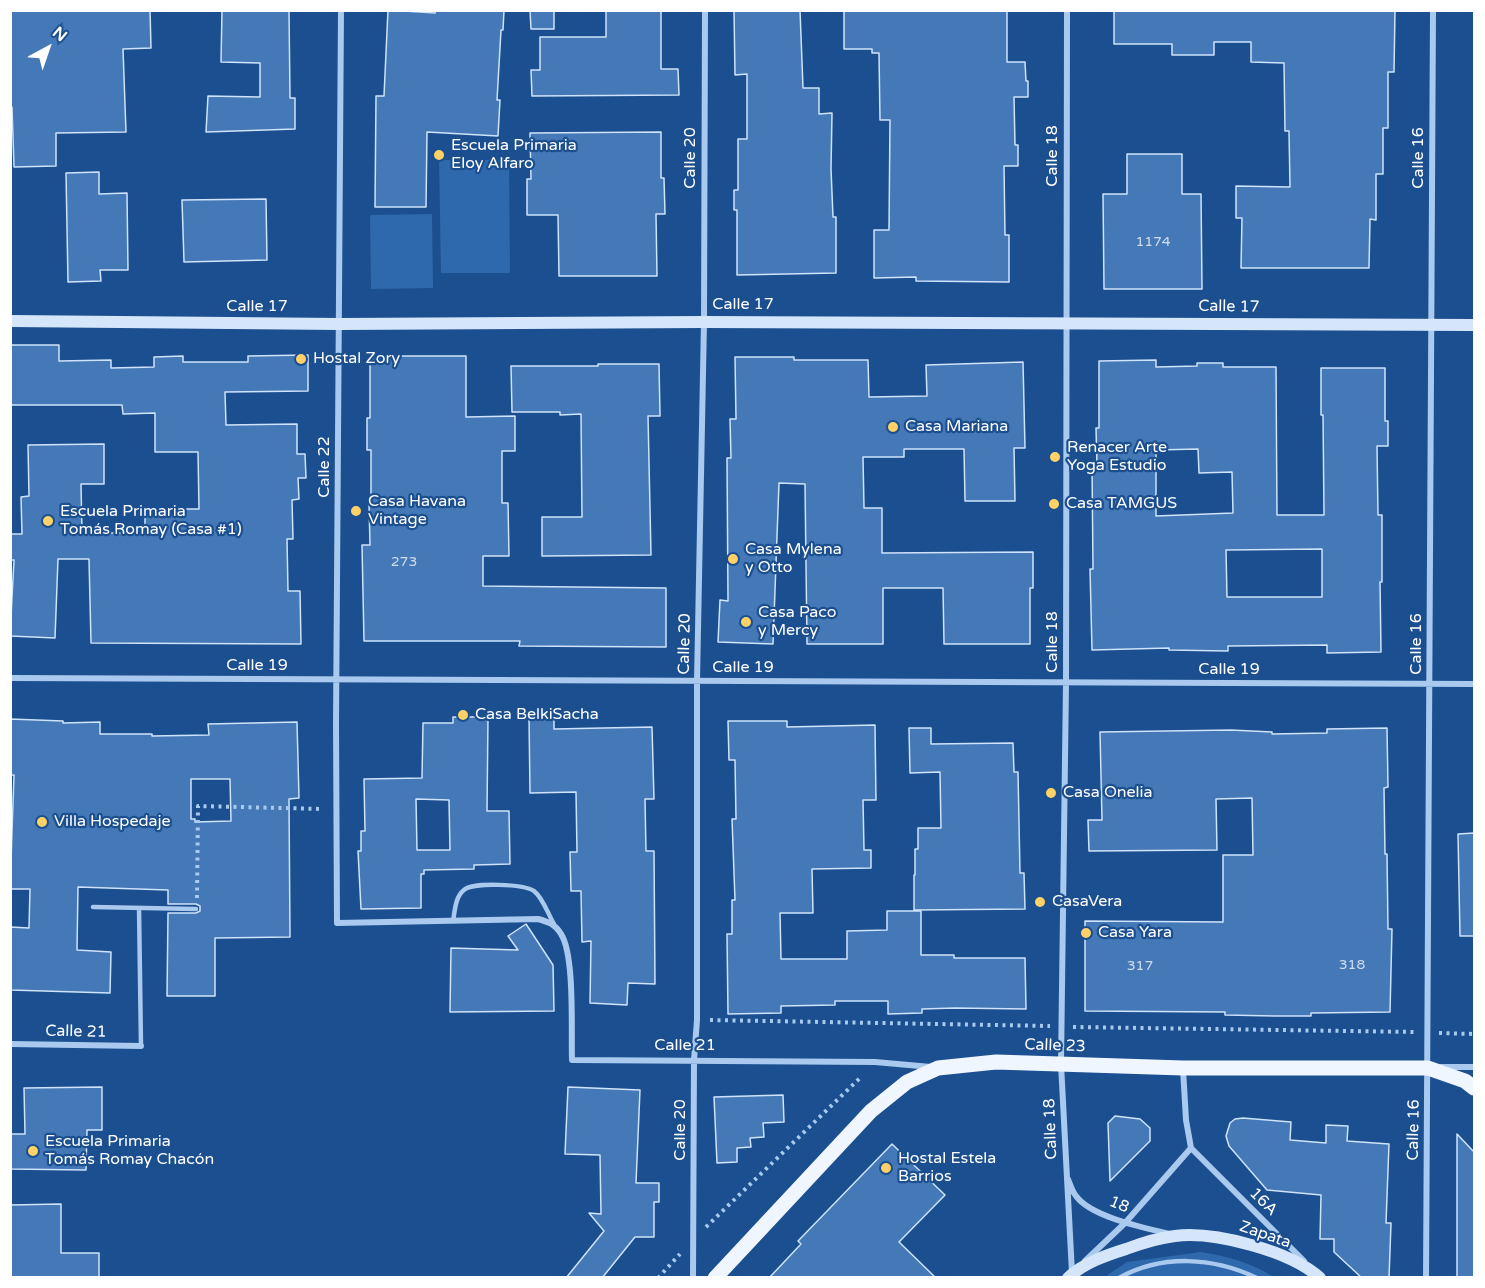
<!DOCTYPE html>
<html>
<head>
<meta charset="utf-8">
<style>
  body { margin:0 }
  #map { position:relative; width:1485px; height:1288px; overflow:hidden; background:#1b4f8f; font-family:"Varela Round",sans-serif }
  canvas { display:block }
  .frame { position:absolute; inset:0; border:12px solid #fff; pointer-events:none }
  .north { position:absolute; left:18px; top:18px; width:60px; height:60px; -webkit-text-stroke:4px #1b4f8f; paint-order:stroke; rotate:40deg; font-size:16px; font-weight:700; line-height:24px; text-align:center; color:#fff }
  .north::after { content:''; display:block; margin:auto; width:21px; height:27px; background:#fff; clip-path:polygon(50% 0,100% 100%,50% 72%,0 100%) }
</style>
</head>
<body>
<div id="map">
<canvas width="1485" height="1288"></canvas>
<div class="frame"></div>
<div class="north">N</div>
</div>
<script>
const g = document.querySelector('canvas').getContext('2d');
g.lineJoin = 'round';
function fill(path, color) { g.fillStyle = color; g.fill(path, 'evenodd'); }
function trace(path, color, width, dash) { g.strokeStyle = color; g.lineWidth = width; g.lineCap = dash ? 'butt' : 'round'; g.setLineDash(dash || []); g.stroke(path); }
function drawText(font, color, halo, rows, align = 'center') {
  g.font = font + ' "Varela Round",sans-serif'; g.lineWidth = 4.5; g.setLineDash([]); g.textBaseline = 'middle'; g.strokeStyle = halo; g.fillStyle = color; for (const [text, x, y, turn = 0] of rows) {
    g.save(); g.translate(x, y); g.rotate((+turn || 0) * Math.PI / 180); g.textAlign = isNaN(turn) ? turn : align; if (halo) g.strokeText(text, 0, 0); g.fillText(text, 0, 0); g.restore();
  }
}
const green = new Path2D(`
  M439,160H509L510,273H441Z
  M432,214L433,288L371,289L370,215Z
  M1201,1252C1228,1256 1251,1263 1274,1277L1103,1278L1127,1262Z`);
const building = new Path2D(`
  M10,10H150L151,48L123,49L126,132L56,133V166L14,167L12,107H10Z
  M222,10H289L290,98H295V129L206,132L208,96L260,97V63L221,62Z
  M388,10L435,13L436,10H504L503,30H501L497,100H500L498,136L427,132L426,207H375L376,96H384Z
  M530,10H554V29H531Z
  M606,10H661V69H678L679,95L532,96L531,70H540V37H606Z
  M734,10H800L803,88H819V114L832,113L831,169L833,217H836V273L737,275V210H734V190H738V139H747V74L735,75Z
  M844,10H1007V62H1025L1026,81H1028V97H1014L1015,145H1018V166H1004L1005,235H1009V282L916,281V277L874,278V230H889L890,120H880L879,53H872V49H844Z
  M1114,10H1395L1394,72H1388V128H1383V174H1376V220L1370,219L1369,268H1241L1242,218H1236V186L1290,187L1289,131H1285L1284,63L1251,62V42H1214V55H1172V44H1114Z
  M661,132V178H664L665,214H656L657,276H559L558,215H527V179H531L530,133Z
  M1127,154H1182V194H1201L1202,289H1104L1103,194H1127Z
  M99,172V194L127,193L128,270H100L101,281L68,282L66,173Z
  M266,199L267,260L184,262L182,200Z
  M10,345H59V361L111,360V368L154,367V357L183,356V362H248V356L308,355V391L225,392L226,425L297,424V454H305L306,478H298L299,499L292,500L293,539H287L288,591H300L301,644L91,643L89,559H58L55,638L10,636L14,560H10V534H22L21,497L29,496L28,445L104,444V484H81L82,533H145V509H199L198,452H155V413L123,414L122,405H10Z
  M370,356H466V417L515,416V451H502V503H508L509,556H483V586L666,588V647L519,646L520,641H364L362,545H370L369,504H371V450H367V418H370Z
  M735,357H794V360H868L869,397L927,396L926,365L1023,362L1025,448H1014L1015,501H965L964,449H904V457H863L864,508H882V553L1033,552V588H1030V644H944L943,588H883V644H807L805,484L779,483L773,644L718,642L720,600L728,601L727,458H731L730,419H736Z
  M1156,360V367L1197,366V363H1223V367H1276L1277,515H1324L1323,415H1321V368H1385V421H1388V446H1377L1378,515H1382V582H1380L1381,652L1327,653V645L1228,646V651L1169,650V648L1092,650L1090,569H1093L1092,467H1097L1096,428H1099V361ZM1198,449L1199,473L1232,472L1233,513L1156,516V450ZM1322,549V597H1227L1226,550Z
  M598,364H659L660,416H648L651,555L542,556V517H582L581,414L560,415V412H512L511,366H598Z
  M554,716V729L652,727L654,799H645L646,851H654L655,984L628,983L627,1005L590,1003L591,941L582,942L581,891H571L570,852H577L576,792L530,793L529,717Z
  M453,717H488L487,811H509L510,864L474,865V869L424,870V874H421V908L361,909L358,851H361V831H365L364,779L422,778L423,723H453ZM416,799L449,800L450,850H417Z
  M10,719L63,721V723L100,722V734H152V736L209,735L208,724L297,722L299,798L289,799L290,937L215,938V996H167L168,913H196L200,911V906L196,904H168V890L78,887L77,950L111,952L110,993L10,990V927L29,928L30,889H10L14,775H10ZM191,779H230L231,821L195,822V819H191Z
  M728,721H787V727L875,725L876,800H863L864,850H871V868L812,869L813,913H780L781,959H847V931L887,930V911H921V955H954V958H1025L1026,1009L955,1008L922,1009V1013L888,1014V1001H835V1005L781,1006V1013L728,1014L727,934H732V900H735L732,819H736L735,760H729Z
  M909,728H931V744L1013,743L1014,772H1018L1020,873H1024L1025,909L914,910V875H915V849H918V828H941L940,772L910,773Z
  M1387,728L1388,787L1384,788L1385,854H1387L1388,929H1392L1390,1012L1311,1013V1016H1275L1225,1015V1012L1085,1011V921L1223,922V855H1253L1252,798L1216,799L1217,850L1089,851L1088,820H1102L1100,732L1231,730L1272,732V734L1327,733V729Z
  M1474,833V936H1460L1458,834Z
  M526,924L553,965L554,1011L450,1012L451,948L518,950L508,936Z
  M102,1087V1130H87L86,1170L10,1169V1134H25L24,1088Z
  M568,1087L640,1090L636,1183H659V1202H654V1237H635L602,1278H566L604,1231L589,1213L601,1214L600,1155L565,1154Z
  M783,1095L784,1122L763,1123L764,1137L750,1138L751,1147L737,1148V1162L717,1163L714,1097Z
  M1115,1116L1140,1119L1150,1128V1141L1110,1181L1108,1123Z
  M1243,1118L1291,1122L1290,1140L1326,1143V1125L1348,1126L1347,1141L1389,1144L1386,1223H1391L1389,1278H1362L1334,1252V1239H1320L1321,1195L1267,1190L1229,1146L1226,1136L1230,1123L1235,1119Z
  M1457,1134L1474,1152V1278H1457Z
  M892,1144L945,1195L899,1242L936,1278H769L801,1244L798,1241Z
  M61,1204V1253H99V1278H10V1205Z`);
const path = new Path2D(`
  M197,898L198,806L323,809
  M710,1020L1050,1026
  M1073,1027L1416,1032
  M1439,1033L1474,1034
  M706,1227L862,1076
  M658,1278L680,1254`);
const lane = new Path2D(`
  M93,907L196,909
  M139,908L141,1046
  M453,921C455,911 455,897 464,890C472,882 524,884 534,891C543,898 548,914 554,924
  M1119,1278C1162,1254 1213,1257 1257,1278`);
const street = new Path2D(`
  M341,10L336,723L337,923L538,919C549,922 555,924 561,934C575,955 571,1032 572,1060L875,1062L931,1067
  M1067,10L1066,683L1061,1064L1072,1273
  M10,678L1474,684
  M10,1044L141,1046
  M1441,1067H1474
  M1183,1069L1186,1120L1191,1148L1304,1261
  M1068,1179C1070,1184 1072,1191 1076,1196C1091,1217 1145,1228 1170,1234
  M1085,1261L1125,1223L1191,1148
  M693,1278L694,1060L697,1020V681L704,322L705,10
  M1426,1278L1433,10`);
const secondary = new Path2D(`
  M10,321L339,324L704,322L1474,325
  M1068,1278C1083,1263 1107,1255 1126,1249C1142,1243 1158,1238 1175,1236C1214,1231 1291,1251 1320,1278`);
const primary = new Path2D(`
  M715,1278L871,1111L907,1082L938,1068L996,1062L1183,1068H1428L1465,1081L1474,1088`);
const markers = [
  [439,155,6,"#ffd166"],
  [301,359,6,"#ffd166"],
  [893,427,6,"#ffd166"],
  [1055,457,6,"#ffd166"],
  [1054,504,6,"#ffd166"],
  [356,511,6,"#ffd166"],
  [48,521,6,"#ffd166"],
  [733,559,6,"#ffd166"],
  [746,622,6,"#ffd166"],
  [463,715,6,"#ffd166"],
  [1051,793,6,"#ffd166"],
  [42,822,6,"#ffd166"],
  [1040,902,6,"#ffd166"],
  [1086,933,6,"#ffd166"],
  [33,1151,6,"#ffd166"],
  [886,1168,6,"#ffd166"]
];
const numberNames = [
  ["1174",1153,242],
  ["273",404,562],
  ["318",1352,965],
  ["317",1140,966]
];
const poiNames = [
  ["Escuela Primaria",451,146],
  ["Eloy Alfaro",451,164],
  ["Hostal Zory",313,359],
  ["Casa Mariana",905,427],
  ["Renacer Arte",1067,448],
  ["Yoga Estudio",1067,466],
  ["Casa Havana",368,502],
  ["Vintage",368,520],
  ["Casa TAMGUS",1066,504],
  ["Escuela Primaria",60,512],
  ["Tomás Romay (Casa #1)",60,530],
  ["Casa Mylena",745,550],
  ["y Otto",745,568],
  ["Casa Paco",758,613],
  ["y Mercy",758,631],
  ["Casa BelkiSacha",475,715],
  ["Casa Onelia",1063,793],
  ["Villa Hospedaje",54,822],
  ["CasaVera",1052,902],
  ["Casa Yara",1098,933],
  ["Escuela Primaria",45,1142],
  ["Tomás Romay Chacón",45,1160],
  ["Hostal Estela",898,1159],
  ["Barrios",898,1177]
];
const streetNames = [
  ["Calle 18",1053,156,-90],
  ["Calle 20",691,158,-90],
  ["Calle 16",1419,158,-90],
  ["Calle 17",743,305],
  ["Calle 17",257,307],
  ["Calle 17",1229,307,1],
  ["Calle 22",325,467,-90],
  ["Calle 18",1053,642,-90],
  ["Calle 20",685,644,-89],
  ["Calle 16",1417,644,-90],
  ["Calle 19",257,666],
  ["Calle 19",743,668],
  ["Calle 19",1229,670],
  ["Calle 21",76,1032,1],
  ["Calle 21",685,1046],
  ["Calle 23",1055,1046,2],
  ["Calle 18",1051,1129,-92],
  ["Calle 20",681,1130,-90],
  ["Calle 16",1414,1130,-89],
  ["16A",1263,1202,45],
  ["18",1119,1205,23],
  ["Zapata",1265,1235,19]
];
fill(green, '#2e69ad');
fill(building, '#4478b7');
trace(building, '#cfe3fa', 1.5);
trace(path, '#a9c9ee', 4, [3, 4.5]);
trace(lane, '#a9c9ee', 4.5);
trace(street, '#a9c9ee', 6);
trace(secondary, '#d6e6fa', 12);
trace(primary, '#f0f6ff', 15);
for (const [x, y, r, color] of markers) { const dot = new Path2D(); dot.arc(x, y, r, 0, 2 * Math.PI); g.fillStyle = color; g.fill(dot); trace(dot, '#1b4f8f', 2); }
drawText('14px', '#d0dded', null, numberNames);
drawText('16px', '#fff', '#1b4f8f', poiNames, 'left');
drawText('16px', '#fff', '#1b4f8f', streetNames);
</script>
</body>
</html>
